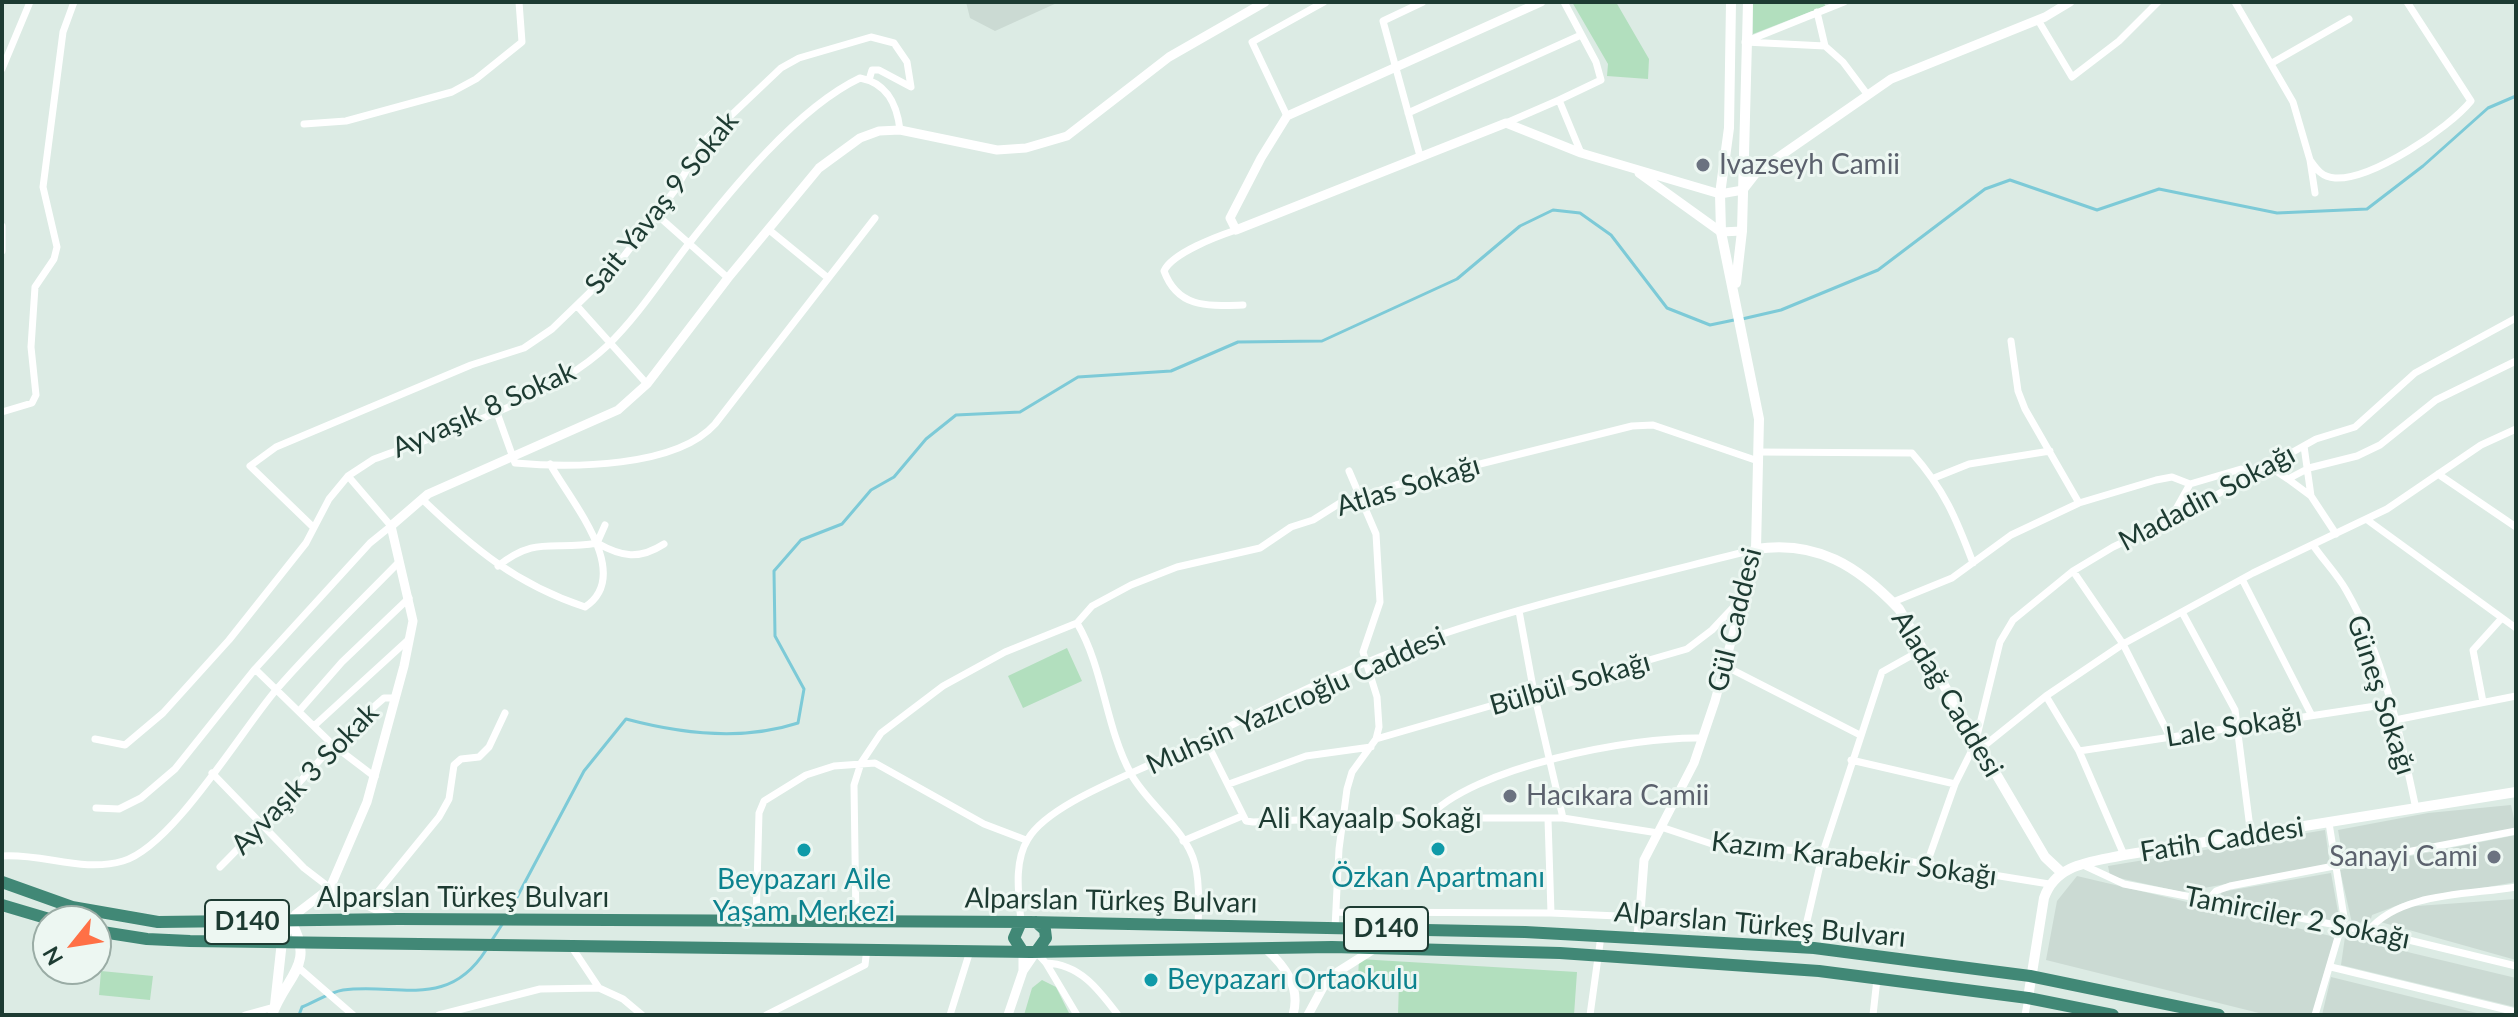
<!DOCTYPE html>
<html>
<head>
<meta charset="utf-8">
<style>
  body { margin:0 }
  #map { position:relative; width:2518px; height:1017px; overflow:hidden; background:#dcebe4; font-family:Lato,sans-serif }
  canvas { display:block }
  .frame { position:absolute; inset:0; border:4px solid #1d3b32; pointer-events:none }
  .north { position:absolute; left:32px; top:905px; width:80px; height:80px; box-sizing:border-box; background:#edf7f2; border:2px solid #9aaca5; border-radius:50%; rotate:240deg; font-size:22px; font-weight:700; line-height:32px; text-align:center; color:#1d3b32 }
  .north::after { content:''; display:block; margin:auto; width:28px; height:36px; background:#ff7046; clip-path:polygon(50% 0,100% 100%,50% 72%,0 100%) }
</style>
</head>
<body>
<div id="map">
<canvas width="2518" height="1017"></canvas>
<div class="frame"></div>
<div class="north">N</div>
</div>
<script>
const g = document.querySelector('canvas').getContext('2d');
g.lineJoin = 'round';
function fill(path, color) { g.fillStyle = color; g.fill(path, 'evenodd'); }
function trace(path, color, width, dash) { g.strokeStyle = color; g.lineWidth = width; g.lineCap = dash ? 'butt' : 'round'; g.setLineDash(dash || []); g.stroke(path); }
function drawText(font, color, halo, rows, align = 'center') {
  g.font = font + ' Lato,sans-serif'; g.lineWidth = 6; g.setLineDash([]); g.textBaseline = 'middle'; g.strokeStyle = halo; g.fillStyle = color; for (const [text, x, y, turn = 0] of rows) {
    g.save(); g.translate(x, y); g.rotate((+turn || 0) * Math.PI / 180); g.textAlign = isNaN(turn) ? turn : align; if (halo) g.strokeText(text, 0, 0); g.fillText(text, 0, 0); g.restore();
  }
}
const built = new Path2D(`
  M966,2H1059L995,31L970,18Z
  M2511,805L2516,828L2344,863L2338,830L2428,813Z
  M2325,830L2330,865L2182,892L2110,876L2108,866Z
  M2516,835V882L2409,901L2372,915L2370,922L2352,923L2340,870Z
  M2331,873L2340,923L2222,900L2221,892Z
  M2077,876L2335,937L2312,1015H2267L2046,960L2057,901Z
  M2516,899V960L2377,921L2403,907Z
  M2345,937L2516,978L2515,1007L2341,965Z
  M2331,977L2485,1015H2322Z`);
const green = new Path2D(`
  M1572,2H1616L1649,59L1648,79L1607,76L1608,64Z
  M1753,2H1824L1825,6L1753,34Z
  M1067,648L1082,681L1023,708L1008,676Z
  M1359,959L1577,972L1574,1015H1398L1399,982L1358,979Z
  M101,971L153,976L150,1000L99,995Z
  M1042,980L1056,987L1070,1015H1024L1032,988Z`);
const stream = new Path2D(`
  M1742,319L1781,310L1878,270L1985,189L2010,180L2097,210L2159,189L2277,213L2367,209L2423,166L2488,108L2516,96
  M507,916L584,771L626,719C682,734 743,741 798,723L804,689L775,636L774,571L801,540L842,524L871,490L894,477L926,439L956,415L1020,412L1078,377L1171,371L1238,342L1322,341L1457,279L1520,226L1553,210L1580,213L1611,235L1667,308L1710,325L1734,320
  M492,940L503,923
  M299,1015L302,1007C315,1002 330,992 343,990C399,983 448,1010 486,950`);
const minor = new Path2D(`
  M1564,2L1596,62L1601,80L1559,100L1581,153
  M2235,2L2293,102L2310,160L2315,193
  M1817,12L1825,46
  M2038,20L2072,77L2119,41L2158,2
  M1747,41L1844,2
  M1745,42L1825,46L1843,62L1867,94
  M2272,63L2349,19
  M2,69L30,2
  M1408,113L1581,35
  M1287,116L1252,42L1324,2
  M1506,123L1559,100
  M304,124L346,121L452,92L476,79L522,42L519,2
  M1420,156L1383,21L1423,2
  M2310,160C2317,170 2322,177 2335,178C2372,180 2448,129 2471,101L2407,2
  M656,214L728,278
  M2,226V251
  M768,229L828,278
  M1236,230C1218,236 1172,253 1164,271C1178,309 1209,306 1243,305
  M578,307L647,384
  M2011,341L2018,391L2025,409L2079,503
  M496,410L515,463C570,468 676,468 715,424L875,218
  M2,412L32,403L36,395L31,347L35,287L54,259L57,247L43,187L63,32L74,2
  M2304,446L2311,496
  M1758,452L1912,453C1944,489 1956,518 1973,563
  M2270,467L2288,479L2309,468L2357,456L2380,445L2436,400L2516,361
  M2438,474L2516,527
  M1934,478L1969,464L2050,451
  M2288,479L2311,496L2336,534
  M422,499C474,549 516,584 585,607C635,574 569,499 550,464
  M2177,517L2176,509L2190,484
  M2366,519L2516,628
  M313,527L250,466L276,447L471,365L524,348L552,329L614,269L675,190L703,142L781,68L799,58L871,37L894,43L907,62L911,87L879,70H872L869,80
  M597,543L605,525
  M2313,545C2323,560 2337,574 2346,590C2383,654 2401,737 2416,809
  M498,566C537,535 553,551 597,543C622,557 639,560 664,544
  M2073,571L2123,644L2170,737
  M2242,579L2311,714
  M1893,602L1952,578L2011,535L2079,503L2156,480L2172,477L2190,484L2241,469L2253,476
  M1519,611L1534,693L1563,818
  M2182,612L2235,710L2251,836
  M1077,623C1104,669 1105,726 1131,774C1148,805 1186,829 1195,864C1200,883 1199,907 1198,926
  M1723,665L1860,735
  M255,669L333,745L375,777
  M2046,696L2079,751L2124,855
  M2483,702L2473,650L2501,619
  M300,710L342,662L409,598
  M2395,720L2516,696
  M315,725L408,640
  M95,739L125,745L163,713L229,640L306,543L329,499L348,476L374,459C446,433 552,398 607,346C638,316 661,280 687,246C730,191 797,108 860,78C887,83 897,104 900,130
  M1205,739L1246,821L1253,822L1343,818H1563L1658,833
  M1376,739L1687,649L1712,630L1743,597
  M1979,750L2046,696L2123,644L2253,573L2387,509L2481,445L2516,429
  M2079,751L2389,704
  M1851,760L1955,784
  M212,773L304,868L330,888
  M1229,784L1306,756L1371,747
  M96,808L119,809L141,798L175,769L255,669L370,543L391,526L348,476
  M1427,819C1470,767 1635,736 1702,738
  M1661,827L1718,846L1870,855L2049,884
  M1183,841L1242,816
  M2,856C43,853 82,873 123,861C172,847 241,731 276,690C315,645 358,604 399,562
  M2081,864L2124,884L2388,935L2516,966
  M1926,866L1955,784L1975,744L2000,642L2013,620L2073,571L2113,547L2177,517L2316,439L2355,427L2415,373L2516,318
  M220,867C276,812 324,749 384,698H394
  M2208,900L2216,891L2230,886L2516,831
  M368,904L439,817L449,799L454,765L461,759L479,757L489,747L505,713
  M1336,912L1551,913L1548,819
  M1551,913L1640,917
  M856,921L854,785L861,763L881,733L943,686L1005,652L1077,623L1092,606L1131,585L1177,567L1260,548L1291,527L1313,520L1340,503L1396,485L1632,426L1653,425L1758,461
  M756,922L759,813L764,801L806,775L834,766L875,763L984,824L1026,840
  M1021,922C1019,896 1013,863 1028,839C1048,805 1125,777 1162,759C1249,718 1336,670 1428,639C1535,602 1646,577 1756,549
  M1335,928L1339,849L1347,789L1352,772L1376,739L1379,727L1377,697L1363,652L1380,602L1376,534L1349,471
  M2368,931C2400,892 2469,895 2516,887
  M571,946L599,988L623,999L642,1015
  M1801,947L1823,852L1882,672L1923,649
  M1036,952L1046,963C1080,964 1099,990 1118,1015
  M1046,963L1077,1015
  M2331,967L2516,1012
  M299,968L353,1015
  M245,1015L274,1007
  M439,1015L540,989L599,988
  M766,1015L865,965L867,948
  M950,1015L970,951
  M1590,1015L1601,936
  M1873,1015L1877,979
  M2025,1015L2028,998
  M2315,1015L2344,917L2329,823`);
const tertiary = new Path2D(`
  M1541,2L1287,116L1261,158L1230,218L1236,230L1506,123L1581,153L1720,194L1743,190L1757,172L1891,79L2045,17L2070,2
  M1639,173L1721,232L1742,231
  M330,888L395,918
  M291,922L296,914L330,888L367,802L404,666L413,621L391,526L428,494L618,410L647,384L728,278L819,168L860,138L879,131L900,130L997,150L1026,148L1067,136L1169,57L1265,2
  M1638,938L1644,860L1694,763L1715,701L1756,549
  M1265,948C1285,966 1301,987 1293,1015
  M1023,952V971L1036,952
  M1008,1015L1023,971
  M1308,1015L1328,978L1374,949`);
const secondary = new Path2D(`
  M1731,2L1729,128L1720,194L1721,232L1759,419L1756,549C1817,540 1858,566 1899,609L2045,857L2061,872
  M1736,283L1742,231L1748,2
  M2028,998L2044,898C2056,863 2092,862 2124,855L2516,792
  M275,1005L282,941L291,922
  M272,1015C286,976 316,965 291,922`);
const trunk = new Path2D(`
  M2,882L72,907L158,922L398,919L1030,922L1525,932L1814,948L2030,976L2219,1015
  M2,905L56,921
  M1021,922L1014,938L1023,952
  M1036,922L1045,930L1046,938L1036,952
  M96,931L147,939L190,941L1031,952L1332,947L1560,953L1819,971L2028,998L2113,1015`);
const markers = [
  [1703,165,8,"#6b7280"],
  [1510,796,8,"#6b7280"],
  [1438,849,8,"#0f9aa8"],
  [804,850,8,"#0f9aa8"],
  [2494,857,8,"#6b7280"],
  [1151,980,8,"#0f9aa8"]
];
const shields = [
  [247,922,84],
  [1386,929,84]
];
const shieldNames = [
  ["D140",247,922],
  ["D140",1386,929]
];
const worshipNames = [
  ["Ivazseyh Camii",1719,165],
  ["Hacıkara Camii",1526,796],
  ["Sanayi Cami",2478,857,"right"]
];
const streetNames = [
  ["Sait Yavaş 9 Sokak",662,203,-51],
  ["Ayvaşık 8 Sokak",484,410,-24],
  ["Atlas Sokağı",1408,486,-17],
  ["Madadin Sokağı",2207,498,-28],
  ["Gül Caddesi",1735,620,-76],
  ["Bülbül Sokağı",1570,684,-16],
  ["Aladağ Caddesi",1947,694,59],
  ["Güneş Sokağı",2381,695,72],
  ["Muhsin Yazıcıoğlu Caddesi",1296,701,-24],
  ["Lale Sokağı",2234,727,-9],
  ["Ayvaşık 3 Sokak",305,779,-46],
  ["Ali Kayaalp Sokağı",1370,819],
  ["Fatih Caddesi",2222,840,-9],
  ["Kazım Karabekir Sokağı",1854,859,7],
  ["Alparslan Türkeş Bulvarı",463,898],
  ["Alparslan Türkeş Bulvarı",1111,901,1],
  ["Tamirciler 2 Sokağı",2297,918,11],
  ["Alparslan Türkeş Bulvarı",1760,925,5]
];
const cultureNames = [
  ["Özkan Apartmanı",1438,878],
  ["Beypazarı Aile",804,880],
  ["Yaşam Merkezi",804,912],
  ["Beypazarı Ortaokulu",1167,980,"left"]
];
fill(built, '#cbdad3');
fill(green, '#b2dfbe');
trace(stream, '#7dcad7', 3);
trace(minor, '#fff', 7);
trace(tertiary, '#fff', 9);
trace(secondary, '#fff', 10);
trace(trunk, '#418876', 12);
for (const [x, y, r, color] of markers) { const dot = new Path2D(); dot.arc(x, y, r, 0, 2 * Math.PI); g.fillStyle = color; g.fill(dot); trace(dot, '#edf7f2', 3); }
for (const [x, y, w] of shields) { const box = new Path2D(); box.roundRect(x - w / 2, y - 22, w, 44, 6); g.fillStyle = '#edf7f2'; g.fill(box); trace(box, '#1d3b32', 2); }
drawText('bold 26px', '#1d3b32', null, shieldNames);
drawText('28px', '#5b616d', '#edf7f2', worshipNames, 'left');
drawText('28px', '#1d3b32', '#edf7f2', streetNames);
drawText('28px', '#0d838f', '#edf7f2', cultureNames);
</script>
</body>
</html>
